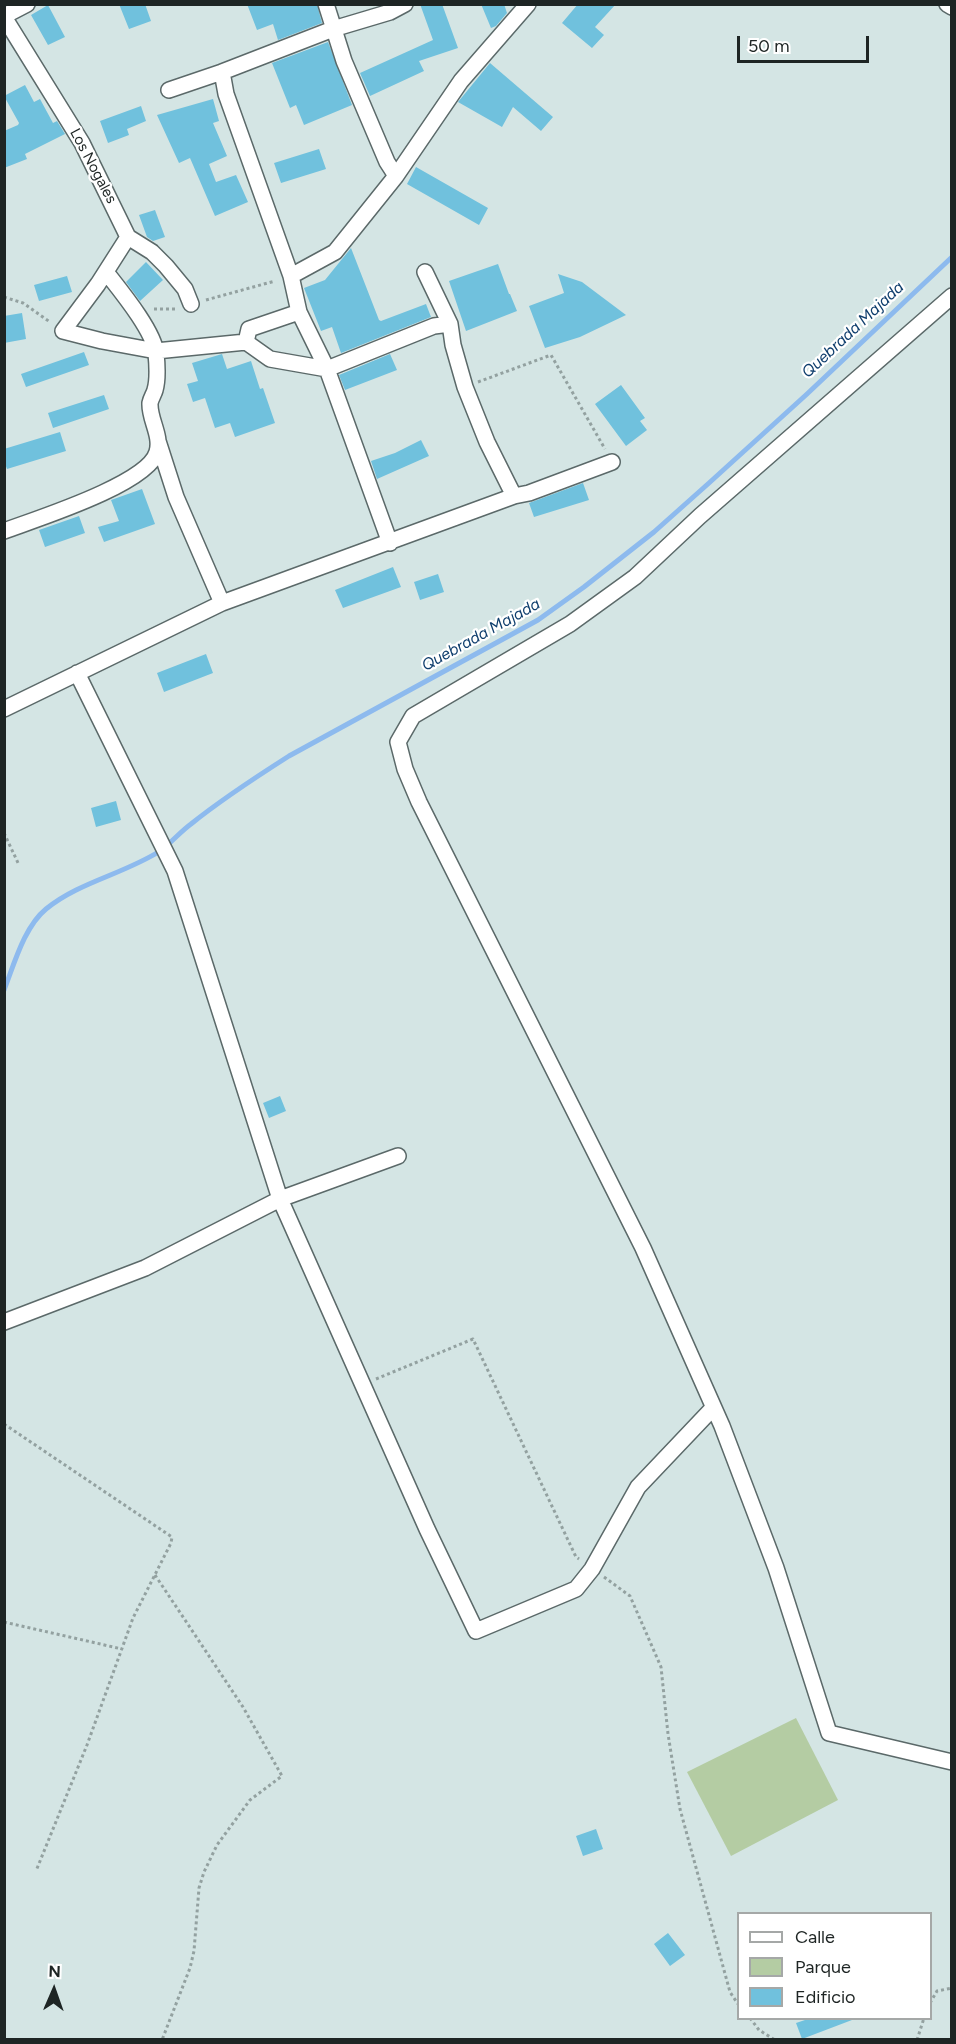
<!DOCTYPE html>
<html>
<head>
<meta charset="utf-8">
<style>
  body { margin:0 }
  #map { position:relative; width:956px; height:2044px; overflow:hidden; background:#d4e5e4; font-family:Figtree,sans-serif }
  canvas { display:block }
  .frame { position:absolute; inset:0; border:6px solid #1e2524; pointer-events:none }
  .legend { position:absolute; left:737px; top:1912px; width:195px; height:108px; box-sizing:border-box; background:#fff; border:2px solid #a5a8a7; margin:0; padding:8px 10px; list-style:none; font-size:18px; color:#1e2524 }
  .legend li { display:flex; align-items:center; gap:12px; height:30px }
  .legend b { width:30px; border:2px solid #a5a8a7 }
  .north { position:absolute; left:24px; top:1960px; width:60px; height:60px; -webkit-text-stroke:4px #fff; paint-order:stroke; rotate:2deg; font-size:16px; font-weight:700; line-height:24px; text-align:center; color:#1e2524 }
  .north::after { content:''; display:block; margin:auto; width:21px; height:27px; background:#1e2524; clip-path:polygon(50% 0,100% 100%,50% 72%,0 100%) }
  .scale { position:absolute; left:737px; top:36px; width:132px; height:27px; box-sizing:border-box; border:3px solid #1e2524; border-top:0; padding-left:8px; font-size:18px; line-height:21px; white-space:nowrap; color:#1e2524; -webkit-text-stroke:4px #fff; paint-order:stroke }
</style>
</head>
<body>
<div id="map">
<canvas width="956" height="2044"></canvas>
<div class="frame"></div>
<ul class="legend">
<li><b style="height:8px;background:#fff"></b>Calle</li>
<li><b style="height:16px;background:#b4cca3"></b>Parque</li>
<li><b style="height:16px;background:#70c1dd"></b>Edificio</li>
</ul>
<div class="north">N</div>
<div class="scale">50 m</div>
</div>
<script>
const g = document.querySelector('canvas').getContext('2d');
g.lineJoin = 'round';
function fill(path, color) { g.fillStyle = color; g.fill(path, 'evenodd'); }
function trace(path, color, width, dash) { g.strokeStyle = color; g.lineWidth = width; g.lineCap = dash ? 'butt' : 'round'; g.setLineDash(dash || []); g.stroke(path); }
function drawText(font, color, halo, rows, align = 'center') {
  g.font = font + ' Figtree,sans-serif'; g.lineWidth = 4.5; g.setLineDash([]); g.textBaseline = 'middle'; g.strokeStyle = halo; g.fillStyle = color; for (const [text, x, y, turn = 0] of rows) {
    g.save(); g.translate(x, y); g.rotate((+turn || 0) * Math.PI / 180); g.textAlign = isNaN(turn) ? turn : align; if (halo) g.strokeText(text, 0, 0); g.fillText(text, 0, 0); g.restore();
  }
}
const green = new Path2D(`
  M796,1718L838,1800L731,1856L687,1772Z`);
const stream = new Path2D(`
  M4,990C14,965 24,927 46,909C79,882 124,874 160,851C171,843 180,832 191,824C222,799 256,777 289,756L538,620L584,587L654,532L709,483L807,394L952,257`);
const building = new Path2D(`
  M119,4H145L151,21L129,29Z
  M247,4H317L322,23L278,40L273,24L257,30Z
  M420,4H442L458,48L419,61L424,71L370,96L360,73L433,40Z
  M481,4H504L507,13L496,26L491,28Z
  M578,4H616L595,27L604,35L592,48L562,23Z
  M48,5L65,37L48,45L31,15Z
  M328,42L352,105L304,125L296,105L290,108L272,63Z
  M490,63L553,117L541,131L513,107L502,127L458,102Z
  M25,85L34,102L40,99L53,123L57,121L65,134L25,154L27,159L4,168V131L18,125L19,123L4,96Z
  M213,99L219,121L213,123L227,156L209,164L216,182L236,175L248,202L215,216L190,158L179,163L157,115Z
  M141,106L146,121L127,129L129,135L108,143L100,121Z
  M319,149L326,169L281,183L274,163Z
  M416,167L488,208L479,225L407,184Z
  M155,210L165,237L153,241L147,237L139,215Z
  M351,248L379,320L381,321L426,304L431,317L341,353L332,327L321,331L304,288L325,280Z
  M146,262L163,280L140,301L126,282Z
  M498,264L509,294H510L517,311L466,331L449,281Z
  M558,274L582,282L626,315L580,337L545,348L529,306L564,293Z
  M67,276L72,292L39,301L34,285Z
  M22,313L26,339L4,343V316Z
  M84,352L89,365L26,387L21,374Z
  M222,354L227,369L251,361L260,389L263,388L275,423L235,437L230,423L215,428L205,398L193,402L187,384L198,381L192,363Z
  M390,354L397,370L345,390L339,375Z
  M621,385L645,418L640,421L647,430L626,446L595,404Z
  M104,395L109,409L53,428L48,413Z
  M60,432L66,451L7,469L4,461V449Z
  M421,440L429,456L377,479L371,461L395,453Z
  M583,483L589,500L534,517L529,503Z
  M142,489L155,524L104,542L98,527L119,521L111,500Z
  M79,516L85,533L45,547L39,530Z
  M393,567L401,587L343,608L335,590Z
  M438,574L444,592L420,600L414,582Z
  M206,654L213,673L164,692L157,673Z
  M116,801L121,820L96,827L91,808Z
  M280,1096L286,1111L269,1118L263,1103Z
  M596,1829L603,1849L583,1856L576,1836Z
  M668,1933L685,1955L670,1966L654,1944Z
  M808,2019H852V2020L802,2039L796,2023Z`);
const path = new Path2D(`
  M4,297L23,303L50,322
  M206,300L275,281
  M154,309H177
  M478,382L551,355L605,449
  M4,833L19,865
  M376,1379L473,1339L576,1557L579,1559
  M4,1424L172,1537L171,1543L133,1618L87,1745L36,1871
  M155,1575L243,1707L282,1776L250,1800L217,1845L204,1872L199,1888L194,1951L190,1968L162,2040
  M604,1577L630,1596L661,1667L668,1734L680,1809L730,1992L738,2004
  M4,1622L122,1649
  M930,2003L937,1991L952,1988
  M750,2018L759,2030L775,2040
  M917,2040L924,2018`);
const street = new Path2D(`
  M326,4L344,61L387,162L396,176
  M947,4L952,7
  M4,16L27,4
  M4,17L82,143L128,237L152,252L166,266L185,289L191,304
  M169,90L222,72
  M128,237L98,284L63,331L102,341L156,351L246,342L249,329L299,312L291,276L226,94L222,72L333,29L390,12L405,4
  M425,272L450,324L453,345L465,387L487,442L514,496L529,493L612,462
  M291,276L335,252L396,176L461,81L528,4
  M952,296L700,516L635,577L570,624L413,716L398,742L405,769L419,802L643,1248L722,1426L776,1568L829,1733L952,1762
  M299,312L327,369L390,543
  M246,342L270,359L327,369L434,326L450,324
  M158,441L176,497L222,603L514,496
  M4,531C36,519 148,484 157,452C162,436 149,419 150,403C151,398 154,394 155,390C158,380 157,363 156,353C154,331 120,290 106,272
  M77,673L175,871L280,1199L427,1529L476,1631L576,1589L592,1569L638,1487L713,1408
  M4,709L222,603
  M4,1322L145,1268L280,1199L398,1156`);
const streetNames = [
  ["Los Nogales",93,166,62]
];
const waterNames = [
  ["Quebrada Majada",853,330,-43],
  ["Quebrada Majada",481,635,-29]
];
fill(green, '#b4cca3');
trace(stream, '#8dbaee', 5);
fill(building, '#70c1dd');
trace(street, '#5b6969', 18);
trace(path, '#93a1a0', 3, [3, 3]);
trace(street, '#fff', 15);
drawText('15px', '#1e2524', '#fff', streetNames);
drawText('italic 16px', '#0f3e6d', '#fff', waterNames);
</script>
</body>
</html>
